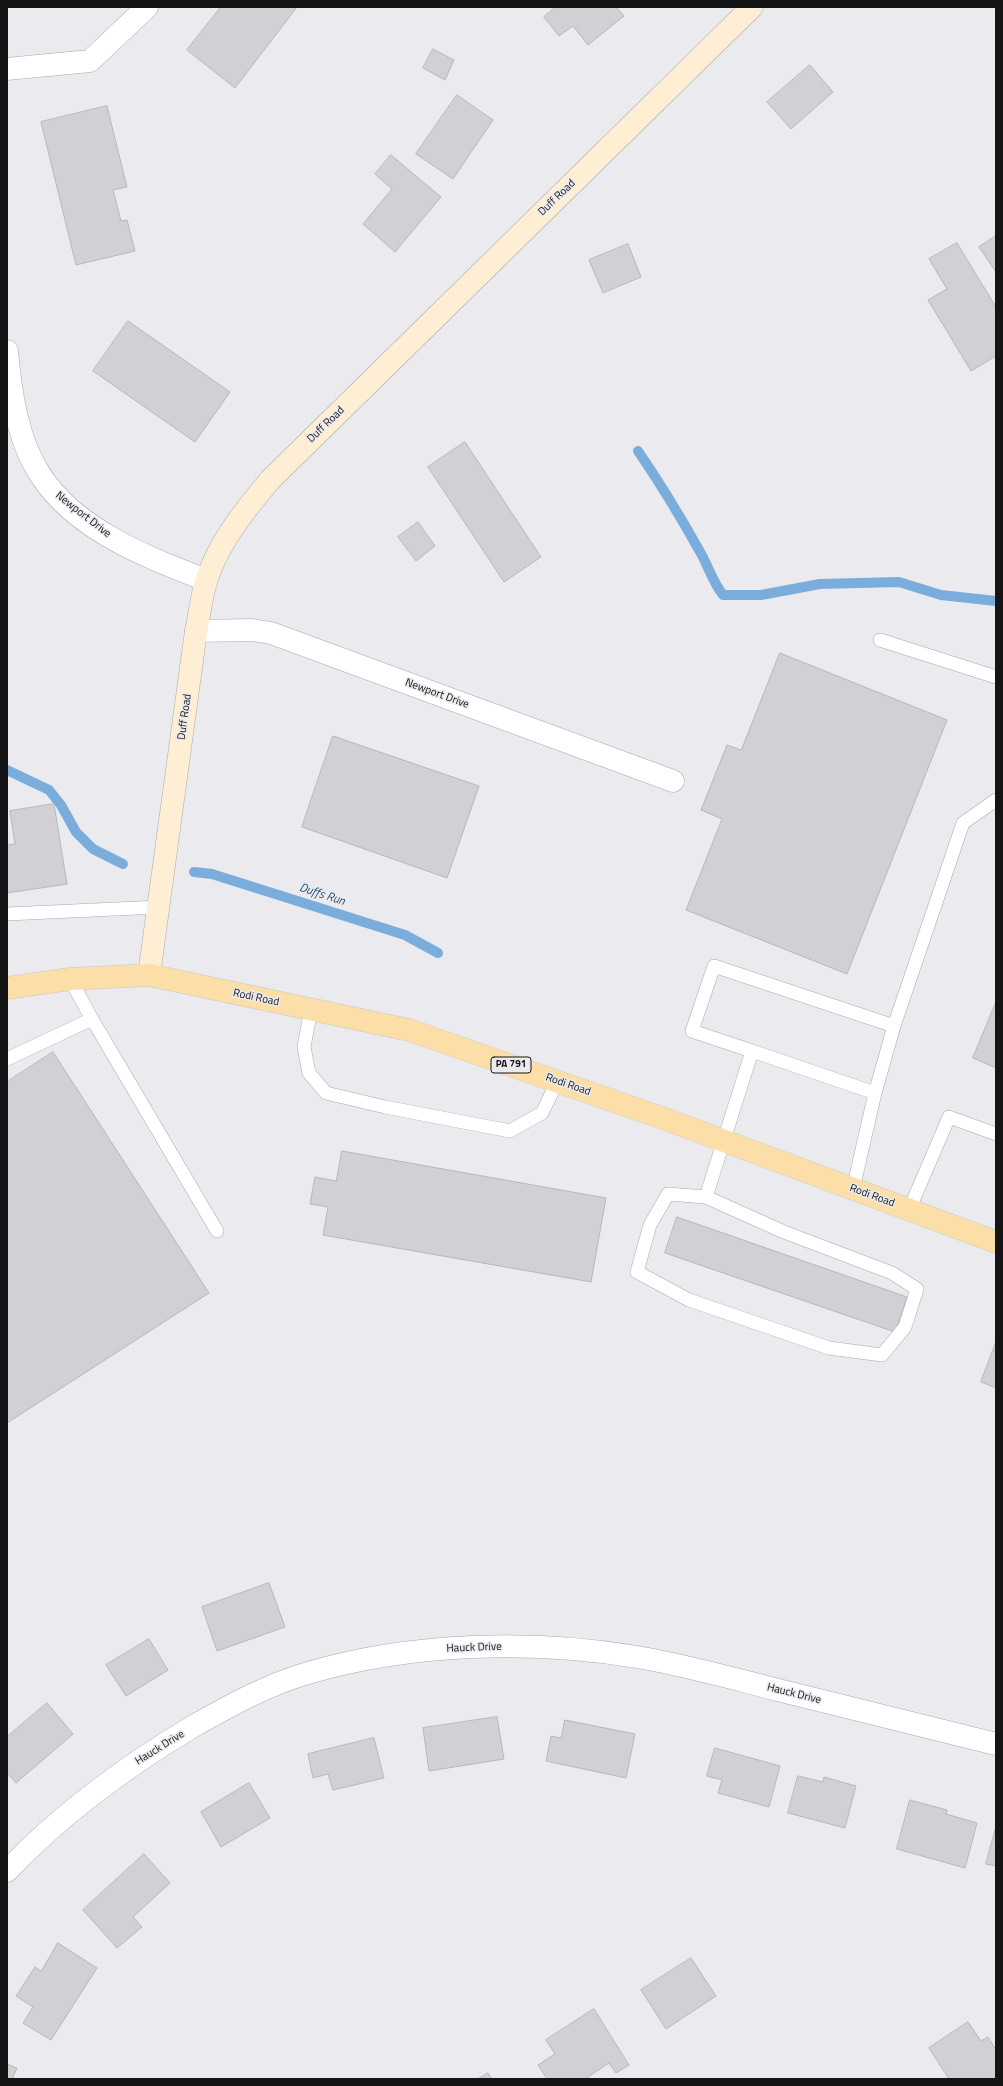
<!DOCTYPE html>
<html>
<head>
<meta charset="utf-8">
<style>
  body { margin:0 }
  #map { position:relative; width:1003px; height:2086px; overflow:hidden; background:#eaeaef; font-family:"Titillium Web",sans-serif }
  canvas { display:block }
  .frame { position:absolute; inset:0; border:8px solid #151516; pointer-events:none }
</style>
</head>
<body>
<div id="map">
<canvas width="1003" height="2086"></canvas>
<div class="frame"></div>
</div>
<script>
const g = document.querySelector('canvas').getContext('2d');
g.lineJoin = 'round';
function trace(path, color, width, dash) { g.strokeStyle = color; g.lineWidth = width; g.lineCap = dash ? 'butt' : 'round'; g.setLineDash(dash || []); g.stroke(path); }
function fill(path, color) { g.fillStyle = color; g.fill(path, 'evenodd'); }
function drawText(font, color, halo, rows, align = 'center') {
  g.font = font + ' "Titillium Web",sans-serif'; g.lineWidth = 3; g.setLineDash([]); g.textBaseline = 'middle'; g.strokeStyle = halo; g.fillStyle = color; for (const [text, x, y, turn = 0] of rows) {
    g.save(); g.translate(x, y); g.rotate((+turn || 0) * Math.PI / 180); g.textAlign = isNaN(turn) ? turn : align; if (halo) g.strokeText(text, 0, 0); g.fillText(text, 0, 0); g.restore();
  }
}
const stream = new Path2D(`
  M638,451C660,483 680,516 699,550C708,565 712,581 723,595H761L820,584L899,582L941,595L996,601
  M7,770L49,790L61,805L76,832L93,849L123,864
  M194,872L212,874L405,935L438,953`);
const building = new Path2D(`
  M221,7H297L235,88L187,50Z
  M556,7H616L624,16L588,45L573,26L559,36L544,17Z
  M433,49L454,60L445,80L423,68Z
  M810,65L833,92L791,129L767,102Z
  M457,95L493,120L453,179L416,154Z
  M107,106L127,187L113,190L121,221L127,220L135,251L76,265L41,122Z
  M391,155L441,197L395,252L363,224L392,189L375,174Z
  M996,236V272L979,247Z
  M957,243L996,307V356L971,371L928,300L947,289L929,259Z
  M628,244L641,277L603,293L589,260Z
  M128,321L230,392L195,442L93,371Z
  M465,442L541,557L504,582L428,467Z
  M418,522L435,546L416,561L398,537Z
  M780,653L947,720L847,974L686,910L722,819L701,810L727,745L741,750Z
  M333,736L479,786L447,878L302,827Z
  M54,804L67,884L7,893V845L15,844L10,811Z
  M996,1002V1068L973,1058Z
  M53,1052L209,1293L7,1423V1082Z
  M342,1151L606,1198L591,1282L323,1235L328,1207L310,1204L315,1177L336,1181Z
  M677,1217L907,1297L895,1332L665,1253Z
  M996,1342V1388L981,1382Z
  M269,1583L285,1627L217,1651L202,1607Z
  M149,1639L168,1670L126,1696L106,1665Z
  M47,1703L73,1734L16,1783L7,1773V1737Z
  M497,1717L504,1759L429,1771L423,1728Z
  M565,1720L635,1734L626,1778L546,1761L551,1736L561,1738Z
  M374,1738L384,1778L333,1790L328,1774L313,1778L308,1754Z
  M715,1748L780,1766L769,1807L718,1793L722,1780L707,1776Z
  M798,1776L823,1782L824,1777L856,1786L845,1828L788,1813Z
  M249,1783L270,1818L221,1847L201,1812Z
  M910,1800L947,1810L946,1814L977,1823L965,1868L897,1849Z
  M996,1827V1866L986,1864Z
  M144,1854L170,1883L133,1917L142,1927L117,1948L83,1910Z
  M58,1943L97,1968L51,2040L23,2023L33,2007L16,1996L35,1967L41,1971Z
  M691,1958L716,1996L666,2029L641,1990Z
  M594,2009L629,2065L616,2073L609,2063L585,2079H547L538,2065L555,2054L546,2040Z
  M968,2022L981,2041L988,2037L996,2050V2079H949L929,2048Z
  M7,2064L17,2068L12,2079H7Z
  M488,2073L492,2079H478Z`);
const lane = new Path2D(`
  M880,640L996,677
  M7,914L159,907
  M311,1009L304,1047L309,1073L326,1093L385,1107L510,1131L542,1113L557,1082
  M92,1019L217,1231
  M894,1026L963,823L996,800
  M752,1051L692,1031L714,966L894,1026L875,1093
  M7,1059L92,1019L70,979
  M706,1197L784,1232L892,1273L917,1289L905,1327L882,1355L829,1348L689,1300L637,1272L650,1225L668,1194L706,1197L752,1051L875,1093L853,1189
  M909,1210L949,1117L996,1134`);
const street = new Path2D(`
  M7,69L90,61L147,7
  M7,351C11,393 17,440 41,476C77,531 149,558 206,580
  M196,631L252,630L271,633L673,781
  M7,1871C61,1814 125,1767 192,1727C229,1706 267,1685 308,1673C410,1643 533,1639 637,1657C685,1665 731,1678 778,1690C851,1708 923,1726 996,1744`);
const secondary = new Path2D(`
  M149,975L196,631C200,614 201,596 207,579C219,542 245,510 270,480L752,7`);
const primary = new Path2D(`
  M7,988L70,979L149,975L409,1030L668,1120L996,1242`);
const shields = [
  [511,1065,40]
];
const shieldNames = [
  ["PA 791",511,1065]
];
const streetNames = [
  ["Duff Road",557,198,-44],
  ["Duff Road",326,425,-44],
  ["Newport Drive",83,515,38],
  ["Newport Drive",437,694,20],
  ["Duff Road",185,717,-82],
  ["Rodi Road",256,998,12],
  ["Rodi Road",568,1085,19],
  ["Rodi Road",872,1196,20],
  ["Hauck Drive",474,1648,-2],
  ["Hauck Drive",794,1694,14],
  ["Hauck Drive",160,1748,-32]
];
const waterNames = [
  ["Duffs Run",322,895,18]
];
trace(stream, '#7baddc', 10);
fill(building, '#d3d0d5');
trace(building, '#b9b6ba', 1);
trace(lane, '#a8a8ad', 14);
trace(street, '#a8a8ad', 23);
trace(secondary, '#a8a8ad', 23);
trace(primary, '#c7c7c7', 23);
trace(lane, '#fff', 13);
trace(street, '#fff', 22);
trace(secondary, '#feefd4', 22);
trace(primary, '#fcdfa8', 22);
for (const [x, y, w] of shields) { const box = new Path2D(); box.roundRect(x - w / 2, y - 8, w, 16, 3); g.fillStyle = '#eaeaef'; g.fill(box); trace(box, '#151516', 1); }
drawText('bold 10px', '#151516', null, shieldNames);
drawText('11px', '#151516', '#eaeaef', streetNames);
drawText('italic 12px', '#184f7b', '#eaeaef', waterNames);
</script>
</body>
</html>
